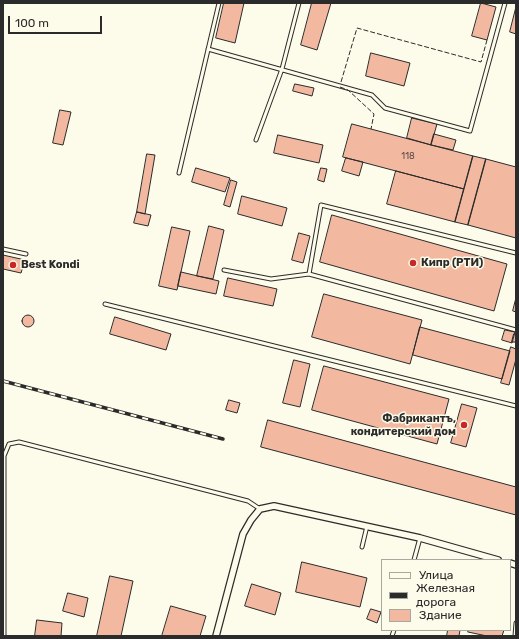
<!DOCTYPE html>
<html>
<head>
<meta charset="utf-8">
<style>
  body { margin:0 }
  #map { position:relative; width:519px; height:639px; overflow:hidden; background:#fdfbea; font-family:Rubik,sans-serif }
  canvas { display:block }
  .frame { position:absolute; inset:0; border:4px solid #2b2b2b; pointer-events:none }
  .legend { position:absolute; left:381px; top:559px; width:130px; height:72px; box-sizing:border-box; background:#fdfbea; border:1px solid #a9a89e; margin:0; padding:5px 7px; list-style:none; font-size:12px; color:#2b2b2b }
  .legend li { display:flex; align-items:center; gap:8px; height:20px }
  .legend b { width:20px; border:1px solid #a9a89e }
  .scale { position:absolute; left:8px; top:16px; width:94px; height:18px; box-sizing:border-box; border:2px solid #2b2b2b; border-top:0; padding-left:5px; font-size:12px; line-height:14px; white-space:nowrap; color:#2b2b2b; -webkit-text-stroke:3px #fdfbea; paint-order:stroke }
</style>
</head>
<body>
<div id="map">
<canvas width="519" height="639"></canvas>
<div class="frame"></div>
<ul class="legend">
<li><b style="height:5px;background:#fdfbea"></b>Улица</li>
<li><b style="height:5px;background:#2b2b2b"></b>Железная дорога</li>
<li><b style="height:11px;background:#f2b8a0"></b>Здание</li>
</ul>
<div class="scale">100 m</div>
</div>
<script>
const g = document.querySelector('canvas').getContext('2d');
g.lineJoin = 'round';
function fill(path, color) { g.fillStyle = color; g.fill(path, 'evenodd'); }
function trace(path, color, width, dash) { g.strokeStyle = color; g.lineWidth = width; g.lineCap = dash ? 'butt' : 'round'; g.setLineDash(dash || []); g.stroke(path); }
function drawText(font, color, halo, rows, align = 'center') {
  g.font = font + ' Rubik,sans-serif'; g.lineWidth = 3; g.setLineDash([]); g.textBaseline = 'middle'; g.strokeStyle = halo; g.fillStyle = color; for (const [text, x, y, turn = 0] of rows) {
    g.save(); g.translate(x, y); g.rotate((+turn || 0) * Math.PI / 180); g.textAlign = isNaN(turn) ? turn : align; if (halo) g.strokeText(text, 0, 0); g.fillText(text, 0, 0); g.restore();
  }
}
const building = new Path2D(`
  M224,3H244L235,43L216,38Z
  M312,3H331L317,50L301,45Z
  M481,3L496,7L487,40L472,36Z
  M516,7V34L510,32Z
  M371,53L410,63L404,86L366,76Z
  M295,84L314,88L312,96L293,91Z
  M60,110L71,112L63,145L53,143Z
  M412,118L437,124L431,145L407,138Z
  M352,124L473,156L464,189L343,157Z
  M434,134L456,140L453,150L431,145Z
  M278,135L323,145L319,163L274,153Z
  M147,154L155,155L145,214L137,212Z
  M473,156L486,159L468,225L455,222Z
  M346,158L363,162L359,176L342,171Z
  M486,159L516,167V238L468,225Z
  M196,168L230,178L225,192L192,182Z
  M321,168L327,169L324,182L318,180Z
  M396,171L464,189L455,222L387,204Z
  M231,180L237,182L230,207L224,205Z
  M242,196L287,208L282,226L238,214Z
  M137,212L151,215L148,226L134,223Z
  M332,215L507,264L494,311L320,262Z
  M209,226L224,230L213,279L197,276Z
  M172,227L190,231L177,290L159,286Z
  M299,233L310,236L303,263L292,260Z
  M3,255L25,260L21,273L3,269Z
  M181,272L219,281L216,294L178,286Z
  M228,278L277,289L273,306L224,296Z
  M324,294L422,320L410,364L312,337Z
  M516,298V312L513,311Z
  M22 321a6 6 0 1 1 12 0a6 6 0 1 1-12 0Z
  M115,317L171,334L166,350L110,334Z
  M420,327L510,351L502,379L413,355Z
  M505,330L515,332L512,343L502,340Z
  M514,334H516V342H512Z
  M511,347L516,349V359L509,385L501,383Z
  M294,360L310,364L300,407L283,403Z
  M324,366L449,399L437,444L312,410Z
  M229,400L240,403L237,413L226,410Z
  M462,404L477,408L466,447L451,443Z
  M268,420L516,487V515L261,447Z
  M302,562L367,578L360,607L296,592Z
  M110,576L133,581L121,636H97Z
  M252,584L281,593L275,615L245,606Z
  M68,593L88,598L84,617L63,611Z
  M171,606L206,616L200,636H162Z
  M371,609L381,612L377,623L367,619Z
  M37,620L62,623L61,636H35Z
  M448,630H460L459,636H447Z
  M469,630H504L502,636H487L468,632Z`);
const service = new Path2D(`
  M208,49L372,95L385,108L470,131L505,3
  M256,140L282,69L299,3
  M179,173L219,3
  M3,249L26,254
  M516,253L321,205L309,274L516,330
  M224,270L271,279L309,274
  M105,304L516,406
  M362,547L367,526
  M414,560L420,538
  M4,636V456L9,444L19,442L248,501L260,509
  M392,636L394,630
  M515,636L516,623`);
const minor = new Path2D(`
  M510,563L516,565
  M216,636L243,534L251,520L260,509L274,506L420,538L498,560`);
const rail = new Path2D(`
  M3,381L223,439`);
const fence = new Path2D(`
  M341,82L357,28L481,62L487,40
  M340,87L348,90L374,114L371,129`);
const markers = [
  [413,263,4,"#c62828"],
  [13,265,4,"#c62828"],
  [464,425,4,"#c62828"]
];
const numberNames = [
  ["118",408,156]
];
const poiNames = [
  ["Кипр (РТИ)",421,263],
  ["Best Kondi",21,265],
  ["Фабрикантъ,",456,419,"right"],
  ["кондитерский дом",456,432,"right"]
];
fill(building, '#f2b8a0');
trace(building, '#2b2b2b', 1);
trace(service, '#2b2b2b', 5);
trace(minor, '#2b2b2b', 8);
trace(service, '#fdfbea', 3);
trace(minor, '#fdfbea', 5.5);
trace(rail, '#2b2b2b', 3.5);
trace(rail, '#fdfbea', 2, [6]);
trace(fence, '#2b2b2b', 1, [5, 2]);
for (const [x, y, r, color] of markers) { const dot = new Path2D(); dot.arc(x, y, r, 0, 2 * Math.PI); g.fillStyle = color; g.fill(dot); trace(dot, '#fdfbea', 1.5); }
drawText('9px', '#5d4e48', null, numberNames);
drawText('bold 11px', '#2b2b2b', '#fdfbea', poiNames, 'left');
</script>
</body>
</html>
